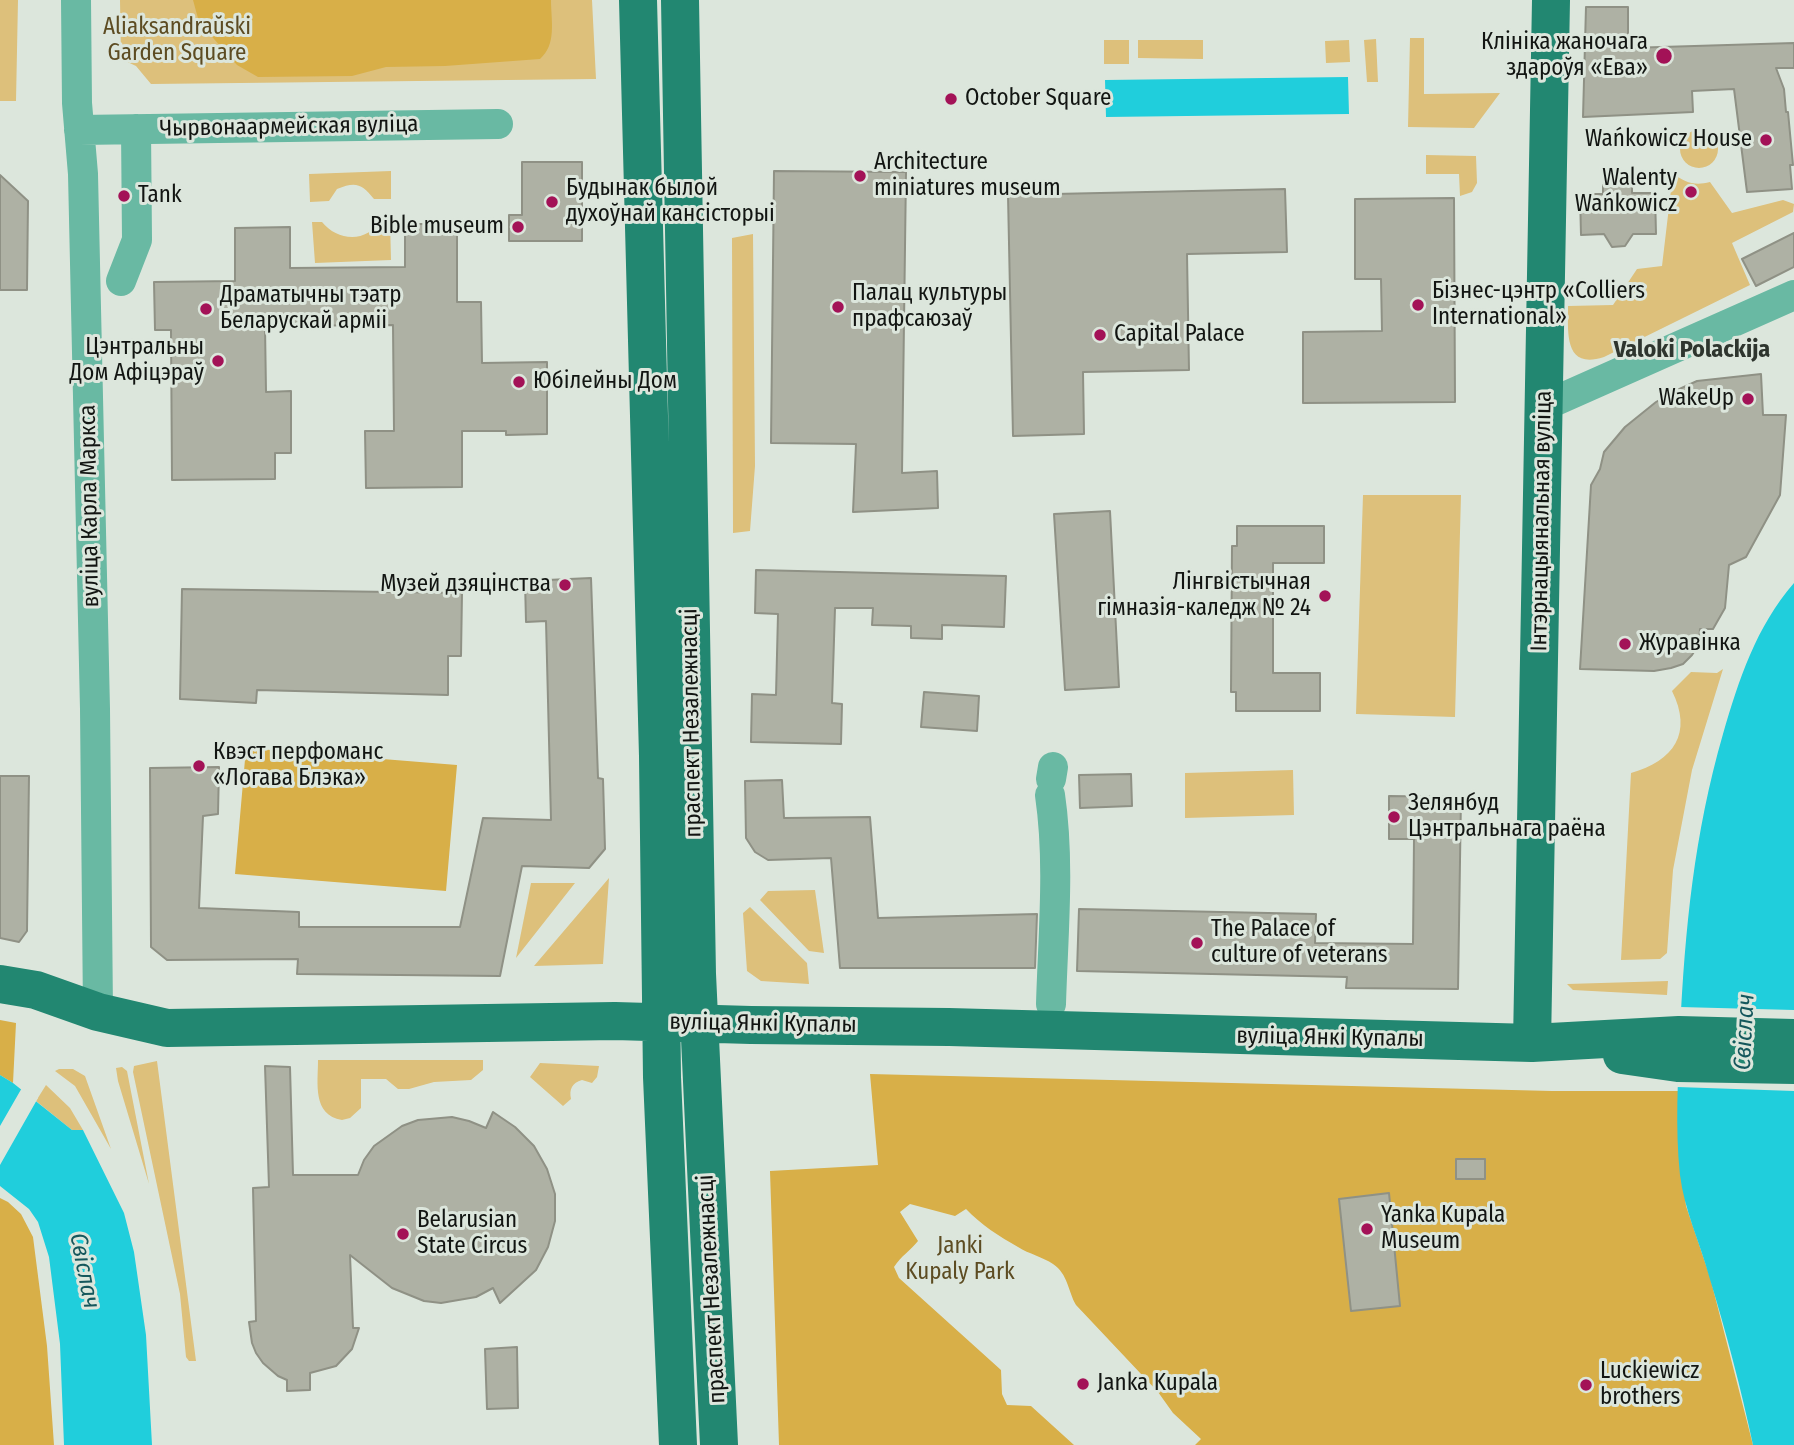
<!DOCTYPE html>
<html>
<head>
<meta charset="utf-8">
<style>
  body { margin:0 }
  canvas { display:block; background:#dce6dc }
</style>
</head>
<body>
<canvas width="1794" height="1445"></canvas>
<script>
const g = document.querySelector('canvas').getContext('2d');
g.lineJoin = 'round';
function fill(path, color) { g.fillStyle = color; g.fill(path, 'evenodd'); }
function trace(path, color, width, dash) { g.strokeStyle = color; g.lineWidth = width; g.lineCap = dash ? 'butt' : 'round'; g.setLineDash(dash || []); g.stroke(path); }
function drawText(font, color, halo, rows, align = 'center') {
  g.font = font + ' "Fira Sans Condensed",sans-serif'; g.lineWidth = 6; g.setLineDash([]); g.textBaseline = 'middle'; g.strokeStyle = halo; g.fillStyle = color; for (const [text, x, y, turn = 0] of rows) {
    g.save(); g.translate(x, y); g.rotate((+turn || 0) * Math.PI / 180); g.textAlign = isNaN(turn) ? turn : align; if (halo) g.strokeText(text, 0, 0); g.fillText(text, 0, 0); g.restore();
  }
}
const green = new Path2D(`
  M0,0H18L16,101H0Z
  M120,0H592L596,79L151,84L136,66L121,59Z
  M1410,38H1424V94L1500,93L1474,128L1408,127Z
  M1376,39L1378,82H1367L1364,40Z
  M1104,40H1129V64H1104Z
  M1138,40H1203V59L1138,58Z
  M1349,40L1350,62L1326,63L1325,41Z
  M1680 149a19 19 0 1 1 38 0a19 19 0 1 1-38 0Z
  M1426,155L1476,156L1477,183L1472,192L1460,196L1459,174H1426Z
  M391,171V199H374C362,184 356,181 337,189L329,201L310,202L309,174Z
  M1673,173C1685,183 1695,186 1710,182L1732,213L1783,200L1794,204L1793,212L1732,243L1750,285L1604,357C1564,370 1568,333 1568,306L1613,305L1637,269L1662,266Z
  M380,219L390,220L391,260L315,263L312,222H322C337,241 368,244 380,219Z
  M753,234L755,466L750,531L733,533L732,238Z
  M1363,495H1461L1455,717L1356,714Z
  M1723,669L1692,770L1673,870L1667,953L1660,959L1621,960L1631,773C1674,761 1693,733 1672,691L1691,672L1717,673Z
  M1293,770L1294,815L1185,818V773Z
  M609,878L603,964L534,966Z
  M531,883H575L516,958Z
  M815,890L824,953L809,951L760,900L768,891Z
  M750,907L807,963L809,984L761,981L747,971L743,913Z
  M1668,981L1667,995L1573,990L1567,984Z
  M318,1060H483V1070L471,1080L434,1082L409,1089H398L386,1079H361V1108L350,1118L342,1120C312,1115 318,1083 318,1060Z
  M157,1061L196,1361H189L186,1357L180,1294L133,1072L134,1066Z
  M540,1063L599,1066L597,1077L592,1083L582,1080C572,1083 569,1089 571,1099L563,1106L530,1077Z
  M122,1067L127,1071L149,1184L118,1081L116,1068Z
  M59,1069H73L85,1076L111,1149L75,1086L55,1071Z
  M46,1085L70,1108L83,1130H72L36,1101Z`);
const forest = new Path2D(`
  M193,0H551C551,21 557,44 540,59L445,66L386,67L352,76L258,77L237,65L199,22Z
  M246,748L457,765L446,891L235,874Z
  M0,1020L16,1023L13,1083L0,1075Z
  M870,1074L1552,1091H1678V1134L1686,1206L1710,1277L1753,1445H1195L1201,1439L1173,1413L1158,1392L1076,1305C1068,1291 1068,1274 1053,1264C1043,1257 1029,1254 1018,1247C1000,1237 980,1224 966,1209L955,1216L910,1204L900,1212L918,1241C910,1251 901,1256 894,1267L899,1278L1001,1370L1002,1394L1007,1405L1031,1406L1074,1445H779L770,1171L878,1165ZM1389,1194L1400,1306L1351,1311L1339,1199Z
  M0,1198L8,1202L21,1214L33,1237L47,1346L54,1445H0Z`);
const water = new Path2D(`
  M1348,77L1349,114L1106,117L1105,80Z
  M1794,583V1445H1753C1741,1388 1726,1332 1709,1276C1700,1243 1684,1209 1680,1175C1675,1127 1678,1079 1680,1032C1685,928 1694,835 1723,734C1739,679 1756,627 1794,583Z
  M0,1075L13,1083L72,1130H83L124,1213L134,1252L146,1335L152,1445H64L60,1344L49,1257L38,1222L29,1209L0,1186Z`);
const pier = new Path2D(`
  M1680,1007L1794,1010V1091L1677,1087Z
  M23,1086L38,1098L0,1165V1126Z`);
const building = new Path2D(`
  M1586,7H1628V48L1794,43V68H1776L1784,89L1786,112H1788L1793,165H1790L1792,189L1747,192L1734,89L1692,91L1693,112L1583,117Z
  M522,162H582V241H509V215H522Z
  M774,171L906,172L902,473L937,471L938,508L853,512L856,444L771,443Z
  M0,175L28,201L27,290H0Z
  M1632,184V193H1655L1656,234H1633L1625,246L1612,247L1604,234L1581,235L1580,194H1603V185Z
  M1285,189L1287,252L1187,254L1189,370L1083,372L1084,434L1013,436L1008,195Z
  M1454,198L1455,402L1303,403V332L1382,331L1381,279H1355V199Z
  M405,224H457V302H481L482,363L547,362V434L506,435V431H462V487L366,488L365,431H394L393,325L265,326L266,392L291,391V453H275V479L172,480L171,330H155L154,282L235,281V228L290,227V268L405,267Z
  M1794,233V267L1756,286L1742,259Z
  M1761,374L1763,415H1786L1780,495L1746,557L1729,565L1725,608L1713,629H1700L1699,644L1692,655L1683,664L1671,668L1654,671L1580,669L1591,485L1600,469L1604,452L1625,427L1656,402L1675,391L1697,381Z
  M1110,511L1119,687L1065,690L1054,514Z
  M1237,526H1324V563H1273V673H1320V711H1236V692H1231L1232,546H1237Z
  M756,570L1006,576L1004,627L942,625V639L911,638V626L872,625L873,608H835L832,703L842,704L841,744L751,742L752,694L776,695L778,614L755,613Z
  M591,578L598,778L603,779L605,849L589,868L522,866L500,976L297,974L298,959L167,960L151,947L150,768L219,767L218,814L203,816L199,908L299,912V927H460L483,818L551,820L546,621L526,622L525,581Z
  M182,589L462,593L461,656H448V695L257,690L256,703L180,699Z
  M924,692L979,696L977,731L921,727Z
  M1131,774L1132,806L1080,808L1079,775Z
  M0,776H29L27,931L19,942L0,938Z
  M782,780L784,818L870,817L878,918L1037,914L1035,968H840L831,858L768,860L755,852L746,838L745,781Z
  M1389,796L1461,797L1458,989L1346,988L1347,977L1077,971L1079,909L1316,914L1315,943L1413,944L1414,839H1389Z
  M265,1066L290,1067L293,1175H358L364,1160L374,1146L402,1126L418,1120L452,1117L469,1121L486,1128L493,1112L515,1127L534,1146L547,1169L555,1194V1221L548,1247L536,1270L500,1303L493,1288L476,1297L441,1303L424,1301L392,1288L350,1255L353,1328H359L352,1349L336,1366L310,1373V1390L287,1391V1380L278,1376L263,1363L256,1353L252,1343L249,1322L256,1321L253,1188L269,1187Z
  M1456,1159H1485V1179H1456Z
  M1389,1193L1400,1306L1351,1311L1339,1199Z
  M517,1347L518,1408L487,1409L485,1349Z`);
const minor = new Path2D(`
  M76,0L77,103L83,174L95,709L98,1012
  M79,130L498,124
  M121,281L137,240L136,129
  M1544,406L1794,295
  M1051,779L1053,767
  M1050,795C1060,863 1053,935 1051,1004`);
const major = new Path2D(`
  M638,0L658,756L662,1077L678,1445
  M680,0L697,974L719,1445
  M0,984L36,990L98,1012L167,1028L615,1021L751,1025L949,1027L1532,1043L1679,1035L1794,1038
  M1532,1043L1551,0
  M1622,1055L1678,1063L1794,1065`);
const markers = [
  [1664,56,9,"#a31257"],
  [951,99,7,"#a31257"],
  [1766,140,7,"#a31257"],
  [860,176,7,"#a31257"],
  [1691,192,7,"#a31257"],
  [124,196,7,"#a31257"],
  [552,202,7,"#a31257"],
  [518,227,7,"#a31257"],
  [1418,305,7,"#a31257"],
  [838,307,7,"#a31257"],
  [206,309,7,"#a31257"],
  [1100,335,7,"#a31257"],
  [218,361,7,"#a31257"],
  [519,382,7,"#a31257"],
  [1748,399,7,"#a31257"],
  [565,585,7,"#a31257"],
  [1325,596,7,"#a31257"],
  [1625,644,7,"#a31257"],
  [199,766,7,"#a31257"],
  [1394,817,7,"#a31257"],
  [1197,943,7,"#a31257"],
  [1367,1229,7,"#a31257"],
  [403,1234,7,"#a31257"],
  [1083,1384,7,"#a31257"],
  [1586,1385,7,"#a31257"]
];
const parkNames = [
  ["Aliaksandraŭski",177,28],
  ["Garden Square",177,54],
  ["Janki",960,1247],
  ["Kupaly Park",960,1273]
];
const poiNames = [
  ["Клініка жаночага",1648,43,"right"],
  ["здароўя «Ева»",1648,69,"right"],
  ["October Square",965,99],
  ["Wańkowicz House",1752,140,"right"],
  ["Architecture",874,163],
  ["miniatures museum",874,189],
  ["Walenty",1677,179,"right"],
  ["Wańkowicz",1677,205,"right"],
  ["Будынак былой",566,189],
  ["духоўнай кансісторыі",566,215],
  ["Tank",138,196],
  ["Bible museum",504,227,"right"],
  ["Бізнес-цэнтр «Colliers",1432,292],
  ["International»",1432,318],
  ["Палац культуры",852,294],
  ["прафсаюзаў",852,320],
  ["Драматычны тэатр",220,296],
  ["Беларускай арміі",220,322],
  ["Capital Palace",1114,335],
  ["Цэнтральны",204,348,"right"],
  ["Дом Афіцэраў",204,374,"right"],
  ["Юбілейны Дом",533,382],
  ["WakeUp",1734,399,"right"],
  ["Лінгвістычная",1311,583,"right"],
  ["гімназія-каледж № 24",1311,609,"right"],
  ["Музей дзяцінства",551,585,"right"],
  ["Журавінка",1639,644],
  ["Квэст перфоманс",213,753],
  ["«Логава Блэка»",213,779],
  ["Зелянбуд",1408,804],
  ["Цэнтральнага раёна",1408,830],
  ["The Palace of",1211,930],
  ["culture of veterans",1211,956],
  ["Yanka Kupala",1381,1216],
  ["Museum",1381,1242],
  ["Belarusian",417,1221],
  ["State Circus",417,1247],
  ["Luckiewicz",1600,1372],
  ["brothers",1600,1398],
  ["Janka Kupala",1097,1384]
];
const streetNames = [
  ["Чырвонаармейская вуліца",289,127,-1],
  ["вуліца Карла Маркса",90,506,-91],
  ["Інтэрнацыянальная вуліца",1542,521,-89],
  ["праспект Незалежнасці",692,723,-91],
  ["вуліца Янкі Купалы",763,1024,1],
  ["вуліца Янкі Купалы",1330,1038,1],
  ["праспект Незалежнасці",712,1289,-93]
];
const neighbourhoodNames = [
  ["Valoki Polackija",1692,350]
];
const waterNames = [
  ["Свіслач",1745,1032,-87],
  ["Свіслач",84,1271,79]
];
fill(green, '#ddc07b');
fill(forest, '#d8af48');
fill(water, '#20cedc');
fill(pier, '#dce6dc');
fill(building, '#aeb1a4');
trace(building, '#8f9185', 2);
trace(minor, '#69b9a3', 30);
trace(major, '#228771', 38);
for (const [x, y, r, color] of markers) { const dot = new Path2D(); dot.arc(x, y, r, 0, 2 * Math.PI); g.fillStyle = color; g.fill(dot); trace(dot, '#dce6dc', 2.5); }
drawText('23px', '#5d4c22', '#dce6dc', parkNames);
drawText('23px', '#121512', '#dce6dc', poiNames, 'left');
drawText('23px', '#121512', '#dce6dc', streetNames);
drawText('bold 24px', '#2e352e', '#dce6dc', neighbourhoodNames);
drawText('italic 24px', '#15575c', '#dce6dc', waterNames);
</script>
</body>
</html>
